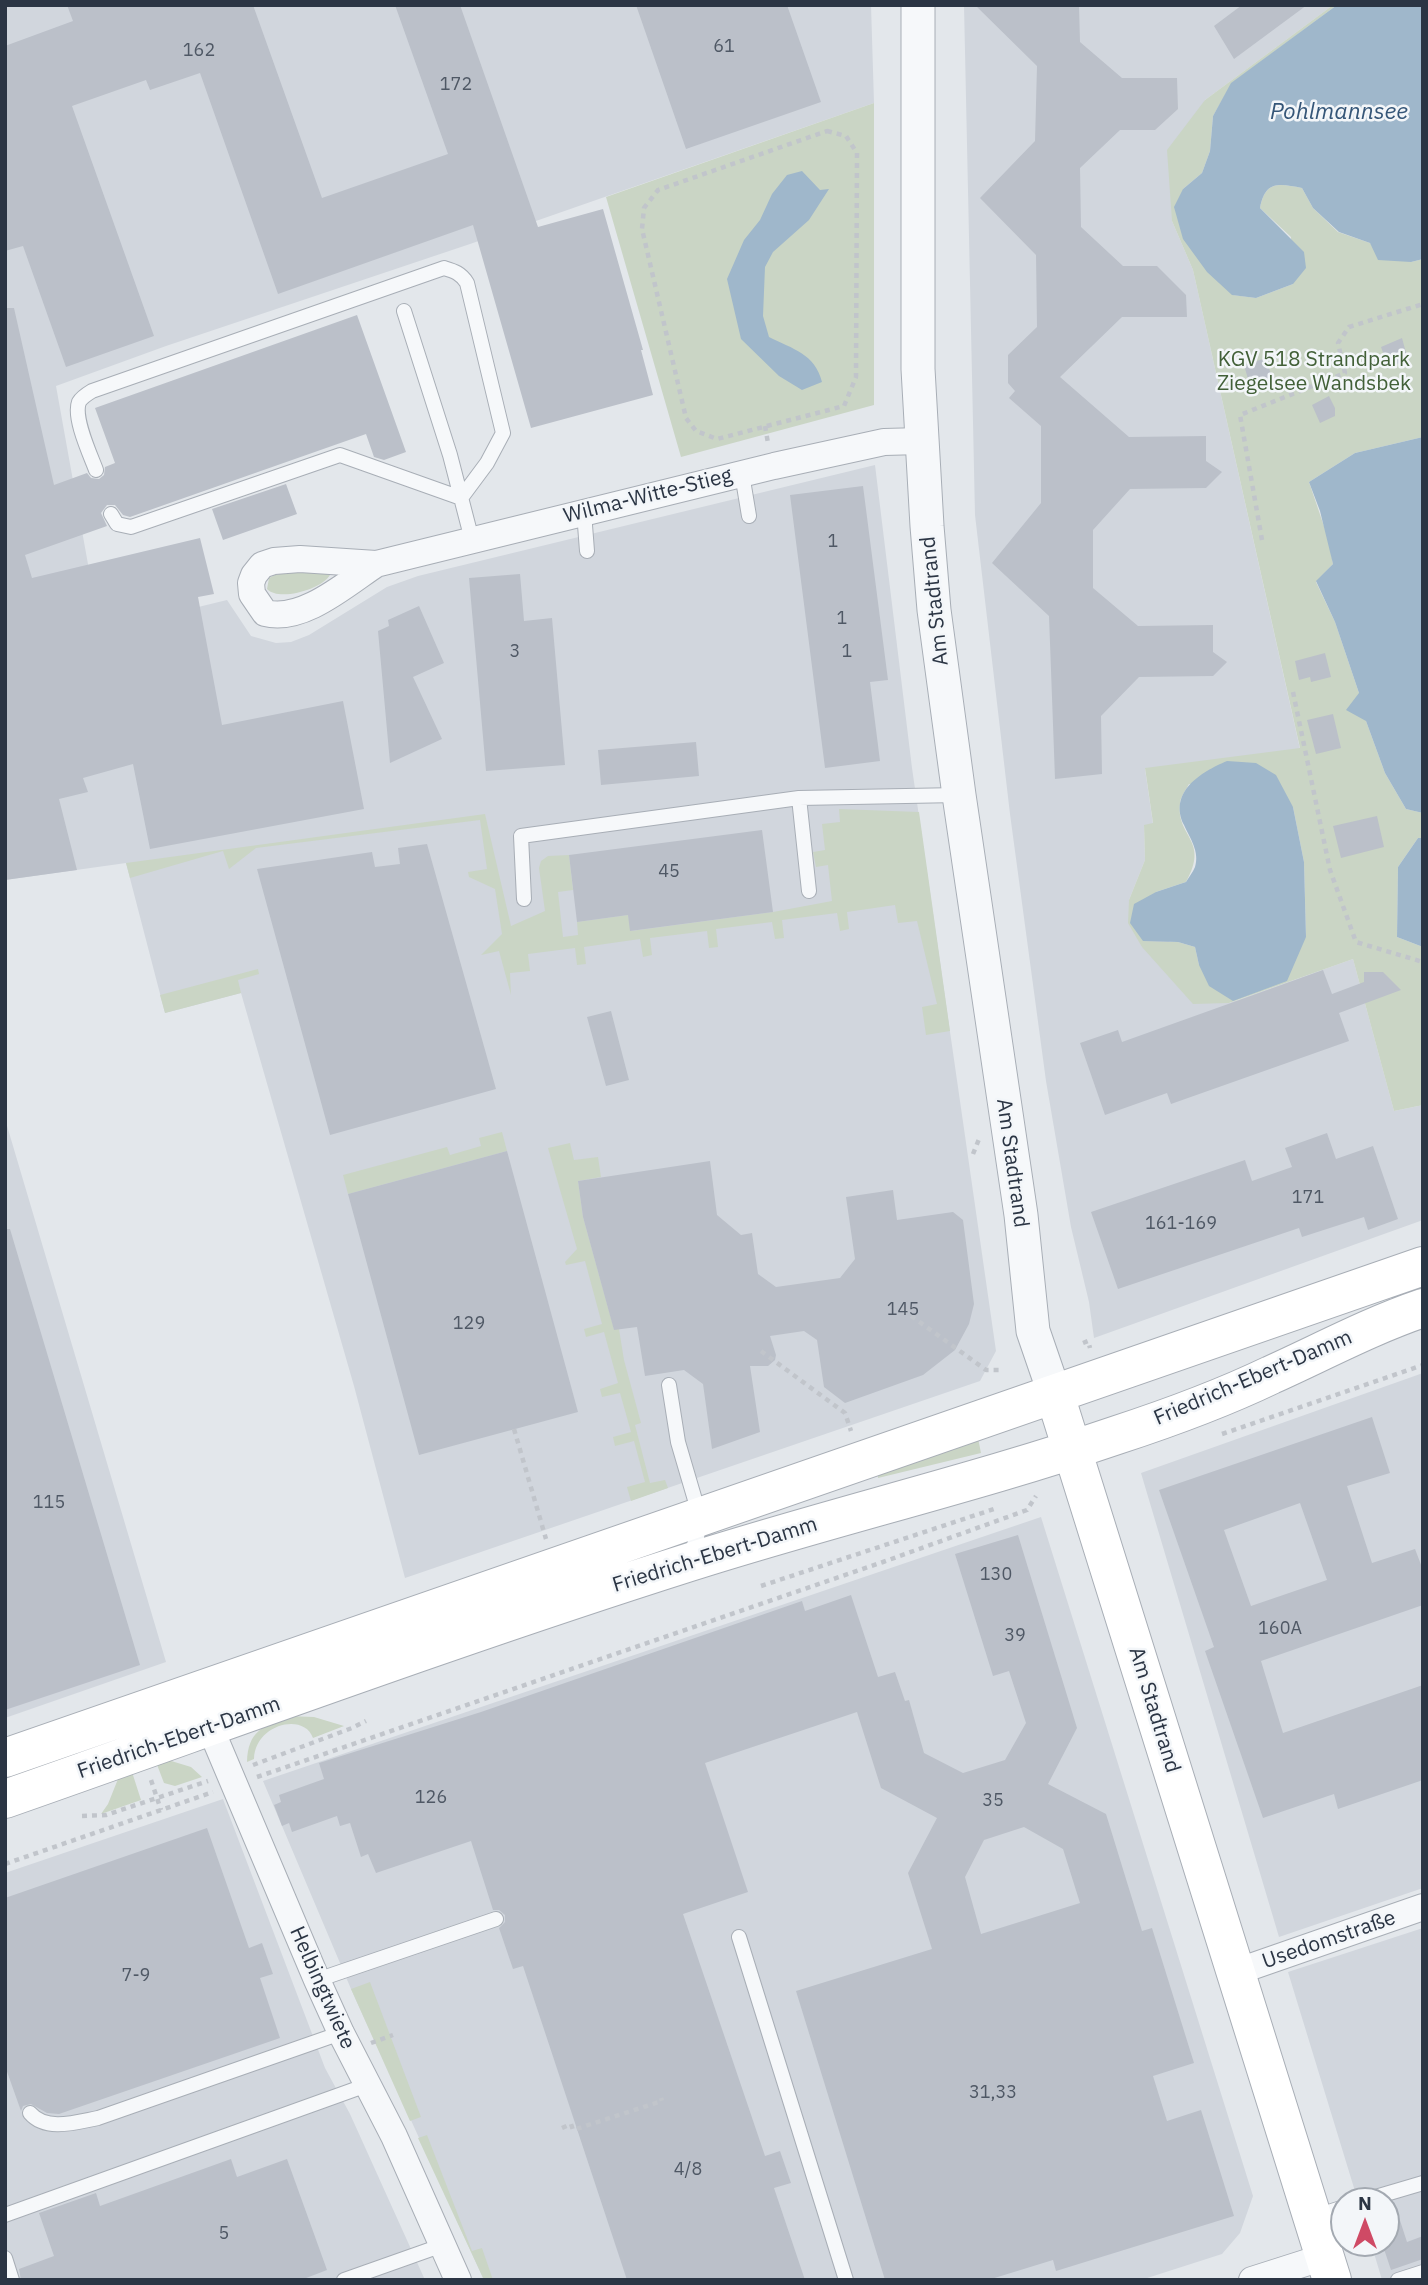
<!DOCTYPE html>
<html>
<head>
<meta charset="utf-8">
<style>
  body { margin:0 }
  #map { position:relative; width:1428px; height:2285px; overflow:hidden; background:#e3e7eb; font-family:"IBM Plex Sans",sans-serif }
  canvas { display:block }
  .frame { position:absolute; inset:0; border:7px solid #2b3544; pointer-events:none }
  .north { position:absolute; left:1330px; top:2187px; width:70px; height:70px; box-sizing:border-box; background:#f3f6f9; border:2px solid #a3a9b1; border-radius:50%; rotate:0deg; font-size:19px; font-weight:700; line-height:28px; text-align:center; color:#2b3544 }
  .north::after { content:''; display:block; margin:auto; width:24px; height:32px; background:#cf4a65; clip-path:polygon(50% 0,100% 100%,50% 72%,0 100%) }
</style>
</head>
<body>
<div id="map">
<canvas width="1428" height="2285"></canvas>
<div class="frame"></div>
<div class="north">N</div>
</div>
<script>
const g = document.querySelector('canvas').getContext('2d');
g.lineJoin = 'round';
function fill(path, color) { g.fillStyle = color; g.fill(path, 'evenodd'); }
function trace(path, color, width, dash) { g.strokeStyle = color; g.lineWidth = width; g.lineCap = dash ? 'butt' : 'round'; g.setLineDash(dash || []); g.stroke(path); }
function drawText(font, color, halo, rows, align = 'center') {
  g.font = font + ' "IBM Plex Sans",sans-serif'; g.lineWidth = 5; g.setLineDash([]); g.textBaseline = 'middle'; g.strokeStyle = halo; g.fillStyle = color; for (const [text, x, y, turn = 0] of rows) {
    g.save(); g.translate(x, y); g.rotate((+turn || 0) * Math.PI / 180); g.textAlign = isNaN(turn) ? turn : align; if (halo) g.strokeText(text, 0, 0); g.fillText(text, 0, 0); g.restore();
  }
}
const built = new Path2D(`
  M5,5H871L874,103L470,244L166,346L56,386L100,631L227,600L251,636L276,643L291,642L309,635L387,587L418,576L875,465L912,768L996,1351L980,1381L405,1578L354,1386L241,993L165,1013L126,863L5,880Z
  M964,5H1333L1205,100L1172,221L1193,270L1300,749L1145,769L1153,824L1144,826L1145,860L1129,900L1229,1003L1353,959L1394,1111L1423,1105V1220L1094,1338L1089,1302L1071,1227L1046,1081L1010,814L975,515Z
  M5,1119L166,1662L5,1718Z
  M1423,1373V1888L1279,1937L1141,1473Z
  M1041,1517L1253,2196L1240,2233L1222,2254L1141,2280H484L351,1989L263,1781Z
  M223,1799L325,2068L350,2114L425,2280H5V1873Z
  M1423,1928V2280H1382L1371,2243H1386V2201H1358L1288,1972Z`);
const green = new Path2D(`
  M1333,5H1337L1232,83L1213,116L1210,151L1202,173L1183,189L1233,295L1256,298L1293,284L1291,237L1260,208C1265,181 1278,183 1302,188L1313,208L1338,232L1370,243L1375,249L1411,262L1423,259V437L1355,453L1309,482L1329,541L1333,564L1316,582L1335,622L1359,693L1366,721L1385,773L1406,809L1423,813V838H1418L1398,867L1397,937L1423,947V1105L1394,1111L1353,959L1229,1003L1193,1004L1142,947L1128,923L1129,900L1145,860L1144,825L1153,823L1145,768L1300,748L1193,270L1172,221L1167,150L1205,100ZM1189,784L1293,807L1304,862L1306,937L1199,965L1195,947L1178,942L1143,941L1156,892L1186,882C1210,840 1176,837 1180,804C1180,797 1186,790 1189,784Z
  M874,103V405L681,457L606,197Z
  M321,566L327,568L330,575C322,589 279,602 267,589L269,578L275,575Z
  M839,809L919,812L950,1031L926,1035L922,1007L937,1004L917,921L898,923L895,905L847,912L849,929L840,931L837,913L782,920L784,938L775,939L772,922L716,929L718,947L709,948L707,931L650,938L652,955L643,957L640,939L584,947L586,964L577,965L575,948L528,954L530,971L510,973L511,995L499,951L481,955L502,934L495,889L469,877L468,872L487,869L480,820L256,848L229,869L223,851L130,878L126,863L485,814L511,926L545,911L539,868L541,861L548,856L569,855L573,890L558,892L563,937L578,935L577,922L628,915L631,931L773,912L832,901L828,865L816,867L813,852L825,850L822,824L840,822Z
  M258,969L259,974L238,980L241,993L165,1013L160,995Z
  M502,1132L507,1151L348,1194L343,1175L447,1147L450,1155L481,1146L479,1138Z
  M570,1143L574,1160L598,1157L601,1177L578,1181L583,1217L614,1329H619L624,1360L641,1423L635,1425L650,1483L665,1480L668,1488L631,1501L627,1487L645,1482L634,1441L615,1446L613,1437L631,1432L620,1393L602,1397L600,1389L618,1383L604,1332L586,1337L584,1329L602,1324L585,1261L566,1265L565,1262L577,1249L548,1148Z
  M978,1438L981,1453L878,1478V1474Z
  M288,1716L314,1717L344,1726L313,1738C304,1712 255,1724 254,1759L247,1762C248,1731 263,1726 288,1716Z
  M168,1760L191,1767L202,1777L175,1786L164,1783L156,1762Z
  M132,1772L141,1800L101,1814L108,1804L118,1779Z
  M370,1982L421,2117L410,2121L351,1989Z
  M427,2135L472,2251L482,2248L493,2280H484L418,2138Z`);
const water = new Path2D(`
  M1337,5H1423V259L1411,262L1378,260L1370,243L1339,232L1313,208L1302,188C1278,183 1265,181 1260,208L1304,252L1306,268L1293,284L1256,298L1232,295L1207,272L1183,239L1174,207L1183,189L1202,173L1210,151L1213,116L1231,83Z
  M802,171L820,190L829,189L809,220L773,252L765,267L763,316L769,337C793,349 815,354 822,382L802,390L779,376L741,339L727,279L744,240L760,220L772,194L787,175Z
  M1423,437V813L1406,809L1385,773L1366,721L1346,710L1359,693L1335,622L1316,581L1333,564L1320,511L1309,482L1355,453Z
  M1227,761L1256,763L1276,775L1293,807L1304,862L1306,937L1287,981L1233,1001L1209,986L1199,965L1195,947L1178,942L1143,941L1130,923L1134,904L1156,892L1186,882C1189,877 1193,872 1195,867C1200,852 1190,838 1184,825C1168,792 1201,772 1227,761Z
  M1418,838H1423V947L1397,937L1398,867Z`);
const building = new Path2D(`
  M67,5H253L322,198L448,154L395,5H460L538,227L603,209L643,350H641L653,395L531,428L473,225L278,294L200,73L150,90L146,80L72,106L154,336L66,367L23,246L5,251V46L73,21Z
  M636,5H787L821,102L686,149Z
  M975,5H1079L1080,42L1122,78H1177L1178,109L1155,130H1120L1080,168L1081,227L1123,266H1157L1186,295L1187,317H1122L1060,377L1129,437L1206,436V461L1222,472L1206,488L1130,489L1093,530V588L1138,626L1213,625V652L1227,662L1213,676L1139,677L1101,716L1102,774L1055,779L1049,616L992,563L1041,503V426L1009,398L1015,391L1008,383V355L1037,327L1036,255L980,198L1035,141L1037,66Z
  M1242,5H1307L1234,59L1214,26Z
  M5,308H14L54,485L87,473L91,478L99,479L104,475L105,467L115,463L95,408L357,315L406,452L384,460L374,457L366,434L130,517L123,515L115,505H107L101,513L107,526L25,555L32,578L200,538L214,594L198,597L222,725L343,701L364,809L150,849L133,764L83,778L88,792L59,799L77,870L5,880Z
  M1402,338L1408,360L1388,367L1381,347Z
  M1266,358L1272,378L1250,386L1244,365Z
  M1329,396L1335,408V416L1320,423L1312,405Z
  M286,484L297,514L223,540L212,509Z
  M863,486L888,680L870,682L880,761L825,768L790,495Z
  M520,574L524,621L552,618L565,765L486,771L469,578Z
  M419,606L444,663L413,677L442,739L390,763L378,631L389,626L388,620Z
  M1325,653L1331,677L1311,682L1310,677L1299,680L1295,661Z
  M1333,714L1341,748L1316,754L1307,720Z
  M696,742L699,776L601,785L598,750Z
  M1377,816L1384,847L1341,858L1333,826Z
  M762,830L773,912L630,931L628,915L577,922L569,855Z
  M427,844L496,1089L330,1135L257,869L372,852L375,867L400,864L398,848Z
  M1323,970L1332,994L1364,982V972H1383L1401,990L1339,1013L1349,1041L1171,1104L1167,1093L1105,1115L1080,1043L1118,1030L1122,1042Z
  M611,1011L629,1080L606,1086L587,1017Z
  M1327,1133L1336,1159L1373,1146L1398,1219L1368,1230L1364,1217L1302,1237L1299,1228L1118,1289L1091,1212L1245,1160L1252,1181L1292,1167L1285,1148Z
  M507,1151L578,1412L419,1455L348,1194Z
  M710,1161L717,1215L741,1235L752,1233L758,1274L776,1287L840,1278L855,1259L846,1197L893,1190L897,1220L953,1212L963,1220L974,1304L969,1324L955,1350L923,1375L845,1403L824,1387L817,1340L804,1331L770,1336L776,1355L775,1360L768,1366H750L760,1432L712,1449L703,1384L684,1370L645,1376L637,1327L614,1330L583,1217L578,1181Z
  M5,1229H10L140,1665L5,1710Z
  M1372,1417L1390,1473L1347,1486L1372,1563L1415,1549L1423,1570V1605L1261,1661L1283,1733L1423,1685V1780L1338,1809L1334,1794L1263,1818L1205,1651L1214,1647L1159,1490ZM1300,1503L1327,1580L1251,1606L1224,1530Z
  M1018,1535L1077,1728L1048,1784L1106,1814L1142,1931L1152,1928L1194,2063L1153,2076L1167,2121L1201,2110L1234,2216L1056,2271L1053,2260L988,2280H885L796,1991L932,1949L908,1873L937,1818L881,1788L857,1712L705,1763L748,1892L683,1914L765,2156L780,2151L791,2183L774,2188L805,2280H627L523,1966L513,1969L499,1928L505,1922V1915L499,1910H493L471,1841L376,1873L368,1854L361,1857L350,1823L340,1826L337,1816L292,1832L289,1823L282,1826L274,1805L281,1802L279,1795L324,1779L319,1763L481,1712L802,1601L805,1611L851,1595L878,1677L895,1672L905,1701L909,1700L924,1753L963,1773L1005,1760L1026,1723L1009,1671L993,1676L955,1554ZM1024,1827L1063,1849L1080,1903L981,1934L965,1877L984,1840Z
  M207,1828L249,1948L262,1943L273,1974L260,1978L280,2038L59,2114L47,2113L31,2104L23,2106L21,2111L5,2066V1898Z
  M231,2159L237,2177L287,2159L327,2270L301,2280H21L19,2269L54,2256L39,2213L96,2193L100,2206Z
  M1394,2202L1407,2242L1423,2236V2259L1391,2270L1382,2243H1386V2204Z`);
const path = new Path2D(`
  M827,131L846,136L857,153L856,377L844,406L717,439L696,431L686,418L642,229L644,208L658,190Z
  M765,426L768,443
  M1262,540L1240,415L1345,373L1338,343L1349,327L1423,304
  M1293,692L1330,870L1356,942L1423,962
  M973,1154L979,1139
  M903,1310L986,1370H1000
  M1083,1343L1088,1341L1090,1348
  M761,1351L845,1413L851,1431
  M514,1429L546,1539
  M1222,1434L1423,1365
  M761,1586L994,1509
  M253,1765L352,1728L366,1721
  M257,1777L883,1562L1027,1510L1036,1496
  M151,1780L161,1810
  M82,1816L106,1815L208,1781
  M5,1864L213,1792
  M371,2043L393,2035
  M562,2128L571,2124L573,2130L662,2101L661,2098`);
const service = new Path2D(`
  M404,311L450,455L472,540
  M96,470C90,454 73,418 79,402C82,397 87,394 92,391L444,268C454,271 461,273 467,283L503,433L487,463L461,498L340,455L131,527L117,524L111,514
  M742,474L749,516
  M584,512L587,551
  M799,798L809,891
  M524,899L521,836L799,798L959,795
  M669,1385L678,1442L700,1517L697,1537L689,1558
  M739,1937L846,2280
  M317,1980L496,1919
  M30,2113C46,2132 77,2122 98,2118L341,2033
  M1362,2201L1423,2183
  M5,2215L367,2085
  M1313,2217L1344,2207
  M5,2258L12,2280
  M344,2280L443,2245
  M1398,2280L1423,2272`);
const minor = new Path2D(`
  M376,564C346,584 302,623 265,613L252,594L251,583L254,575L262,565L274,561L300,559L376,564L774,466L884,442L921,441
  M204,1713L317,1980L341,2033L394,2136L458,2280
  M1236,1972L1423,1907
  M1252,2280L1324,2257`);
const tertiary = new Path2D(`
  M918,5V369L927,526L934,610L959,795L1021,1215L1033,1331L1055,1395`);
const secondary = new Path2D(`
  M1055,1395L1332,2280
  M5,1758L1423,1266
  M5,1799C233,1719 460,1635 690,1562C831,1517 976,1483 1117,1435C1169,1418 1221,1399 1271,1375C1322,1352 1370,1326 1423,1308`);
const numberNames = [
  ["61",724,47],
  ["162",199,51],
  ["172",456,85],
  ["1",833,542],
  ["1",842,619],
  ["3",515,652],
  ["1",847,652],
  ["45",669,872],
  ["171",1308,1198],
  ["161-169",1181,1224],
  ["145",903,1310],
  ["129",469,1324],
  ["115",49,1503],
  ["130",996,1575],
  ["160A",1280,1629],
  ["39",1015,1636],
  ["126",431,1798],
  ["35",993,1801],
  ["7-9",136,1976],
  ["31,33",993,2093],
  ["4/8",688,2170],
  ["5",224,2234]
];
const parkNames = [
  ["KGV 518 Strandpark",1314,360],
  ["Ziegelsee Wandsbek",1314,384]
];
const streetNames = [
  ["Wilma-Witte-Stieg",648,496,-14],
  ["Am Stadtrand",935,601,-96],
  ["Am Stadtrand",1012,1163,82],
  ["Friedrich-Ebert-Damm",1253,1378,-23],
  ["Friedrich-Ebert-Damm",715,1555,-17],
  ["Am Stadtrand",1154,1710,73],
  ["Friedrich-Ebert-Damm",179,1738,-19],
  ["Usedomstraße",1329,1940,-19],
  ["Helbingtwiete",322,1988,66]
];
const waterNames = [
  ["Pohlmannsee",1339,112]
];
fill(built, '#d1d6dd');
fill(green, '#cad5c5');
fill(water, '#9fb7cb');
fill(building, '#bbc0c9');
trace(service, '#a8aeb6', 16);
trace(minor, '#a8aeb6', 28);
trace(tertiary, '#a8aeb6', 35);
trace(secondary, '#a8aeb6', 40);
trace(path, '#c1c5cb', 4.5, [5, 5]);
trace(service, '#f6f8fa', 14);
trace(minor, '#f6f8fa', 26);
trace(tertiary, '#f6f8fa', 33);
trace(secondary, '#fff', 38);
drawText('18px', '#4f5865', null, numberNames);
drawText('21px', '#426038', '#f3f6f9', parkNames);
drawText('21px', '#2b3544', '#f3f6f9', streetNames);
drawText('italic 23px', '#355678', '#f3f6f9', waterNames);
</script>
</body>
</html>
